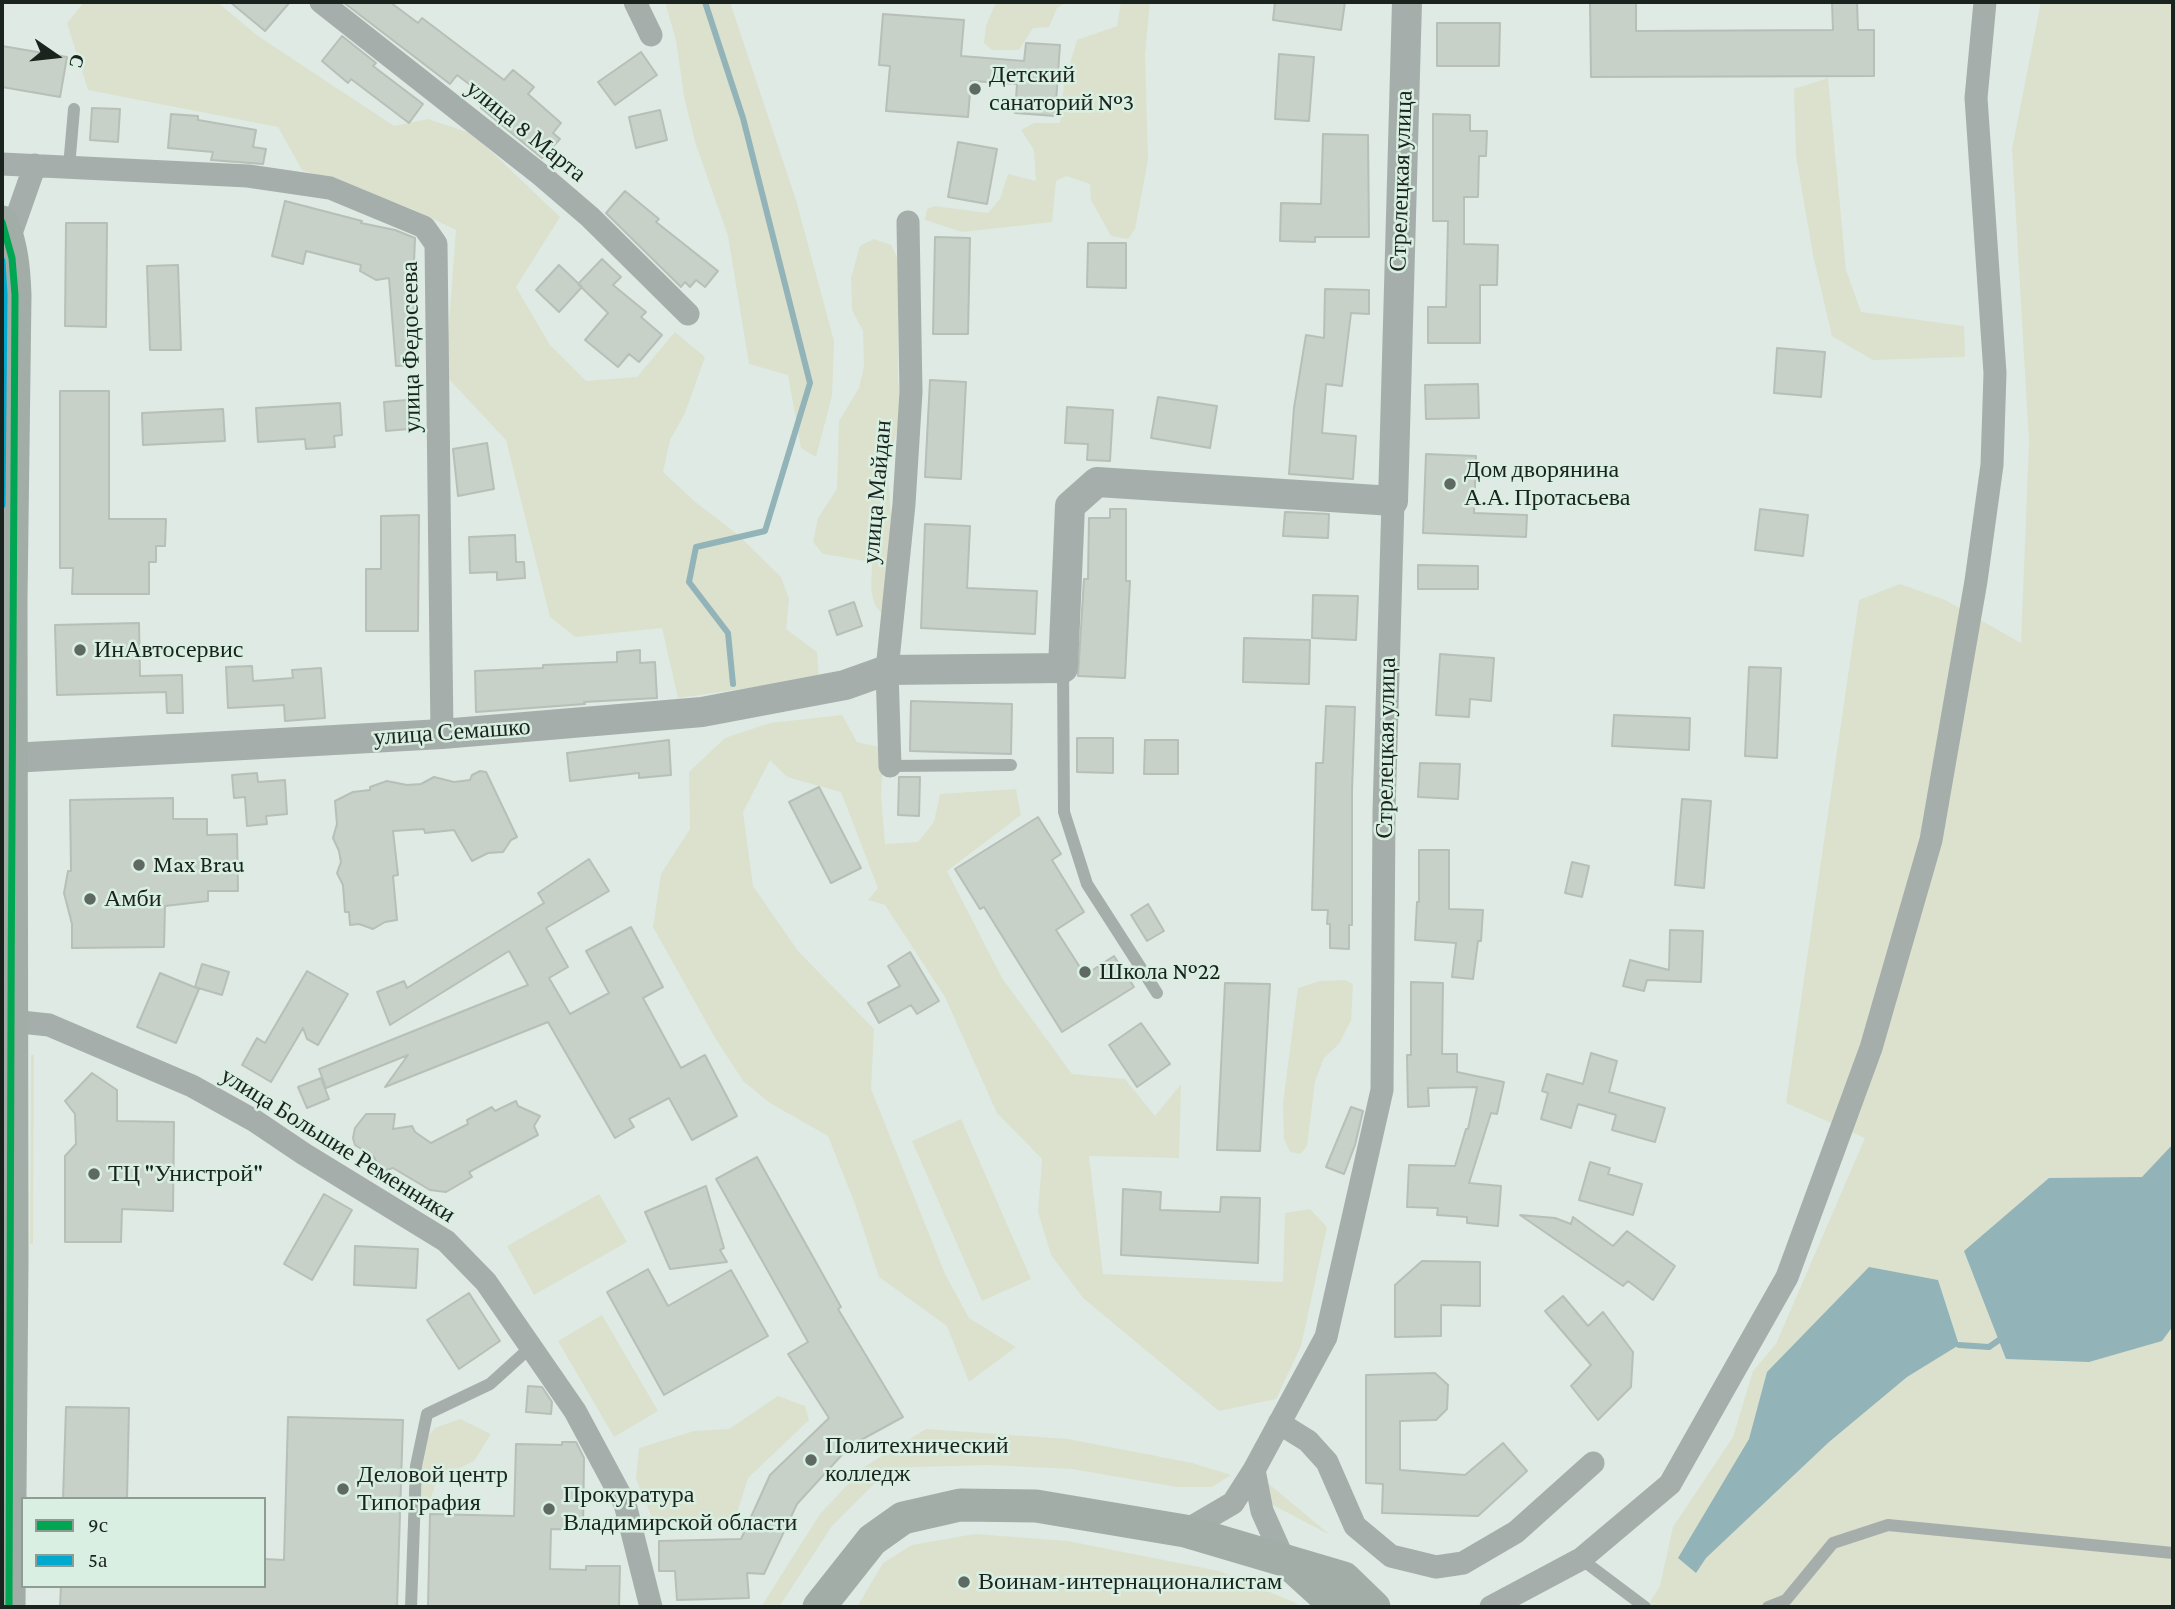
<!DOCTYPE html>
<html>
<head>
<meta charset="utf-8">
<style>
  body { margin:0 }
  #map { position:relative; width:2175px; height:1609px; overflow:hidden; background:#deeae3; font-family:"Crimson Pro",serif }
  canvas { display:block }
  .frame { position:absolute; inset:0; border:4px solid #1b231e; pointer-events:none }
  .legend { position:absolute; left:21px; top:1497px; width:245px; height:91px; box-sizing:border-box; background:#d9efe2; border:2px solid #8d9d94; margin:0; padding:9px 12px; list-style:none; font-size:21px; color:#1b231e }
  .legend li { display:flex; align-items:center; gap:14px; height:35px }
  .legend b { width:35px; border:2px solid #8d9d94 }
  .north { position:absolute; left:21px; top:21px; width:70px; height:70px; -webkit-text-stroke:5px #d9efe2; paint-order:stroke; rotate:104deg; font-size:19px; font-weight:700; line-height:28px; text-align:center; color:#1b231e }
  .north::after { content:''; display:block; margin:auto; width:24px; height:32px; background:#1b231e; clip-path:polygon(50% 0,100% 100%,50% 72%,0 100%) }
</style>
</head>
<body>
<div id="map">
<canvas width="2175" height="1609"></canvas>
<div class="frame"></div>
<ul class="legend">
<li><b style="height:9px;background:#00a651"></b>9с</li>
<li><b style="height:9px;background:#00a9ce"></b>5а</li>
</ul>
<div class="north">С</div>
</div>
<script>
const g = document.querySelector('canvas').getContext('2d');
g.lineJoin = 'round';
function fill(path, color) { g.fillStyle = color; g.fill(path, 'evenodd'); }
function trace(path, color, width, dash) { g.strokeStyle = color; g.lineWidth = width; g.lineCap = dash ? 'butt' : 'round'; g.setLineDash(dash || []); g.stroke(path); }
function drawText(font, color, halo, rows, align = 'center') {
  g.font = font + ' "Crimson Pro",serif'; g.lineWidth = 5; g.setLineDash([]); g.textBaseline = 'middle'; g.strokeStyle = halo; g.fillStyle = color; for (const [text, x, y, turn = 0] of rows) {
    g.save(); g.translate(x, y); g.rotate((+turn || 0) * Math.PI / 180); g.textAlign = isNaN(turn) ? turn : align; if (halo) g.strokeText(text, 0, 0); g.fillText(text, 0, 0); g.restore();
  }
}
const green = new Path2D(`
  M84,2H217L258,36L394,126L428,119L473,134L560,217L516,287L550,345L586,381L637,377L675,332L705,357L685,413L670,440L663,472L694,501L737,534L781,577L789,599L786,629L817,652L819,678L678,698L662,628L575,637L550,617L506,440L445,375L456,230L410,208L302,170L278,127L88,90L67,23Z
  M665,2H730L796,200L834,341L832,396L816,457L801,448L788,375L749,364L728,236L695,142L684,96L676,40Z
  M996,2H1068L1057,8L1049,27L1033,28L1019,50H992L984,43L986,26Z
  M1121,2H1150L1145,55L1148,160L1135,229L1128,239L1111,236L1091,200L1090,184L1066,176L1056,181L1052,222L962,232L925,220L927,209L934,206L988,213L1000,199L1008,174L1036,181L1034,150L1021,130L1034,123H1060L1064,84L1077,40L1117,26Z
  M2041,2H2173V1607H1647L1660,1586L1673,1527L1733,1437L1753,1371L1776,1344L1865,1138L1786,1103L1859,600L1900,584L1945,600L2021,643L2029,441L2012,149Z
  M1828,78L1846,270L1861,312L1964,326L1965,357L1873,360L1832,336L1813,255L1796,156L1794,89Z
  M874,239L891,245L898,259V380L902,413L887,468L895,561L884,614C867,604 872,579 872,562L823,554L813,542L818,518L837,489L839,421L859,388L864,366L863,331L852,310L851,278L860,246Z
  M842,715L857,742L884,748L881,796L885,844L918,842L934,822L940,794L1016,789L1021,815L947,871L1002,978L1072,1074L1125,1079L1155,1116L1181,1084L1179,1158L1089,1156L1103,1274L1283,1282L1285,1213L1310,1209L1327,1227L1301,1346L1276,1399L1219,1411L1083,1298L1051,1255L1038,1212L1042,1159L997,1113L945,997L885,905L868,900L878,888L841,792L787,777L770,760L743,812L753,886L798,951L874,1029L871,1089L945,1274L969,1318L1016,1347L969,1382L947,1326L879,1277L855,1204L828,1136L770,1103L743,1081L714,1036L653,927L661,874L690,829L689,772L725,738L770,723Z
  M1345,980L1353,984L1351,1020L1339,1044L1324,1058L1315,1081L1307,1146L1300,1154L1290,1152L1284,1139L1283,1103L1298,988L1320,981Z
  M31,1055H34L33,1244H30Z
  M961,1119L1031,1279L982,1301L912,1141Z
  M599,1194L627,1242L534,1295L507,1246Z
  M602,1315L658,1411L614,1437L558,1341Z
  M778,1396L805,1406L809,1420L748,1478L733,1526L714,1527L654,1522L636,1479L639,1448L694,1431L729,1429Z
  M460,1419L491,1434L474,1461L437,1479L427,1511L419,1497V1464L426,1439L435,1428Z
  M926,1429L1068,1439L1192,1463L1231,1475L1212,1487H1177L1072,1469L990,1465L913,1467L877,1481L832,1526L779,1607H761L820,1514L864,1467Z
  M1263,1482L1269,1484L1330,1535L1269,1503Z
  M975,1534L1068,1541L1219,1571L1296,1603L1300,1607H857L883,1563L912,1545Z`);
const water = new Path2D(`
  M2173,1144V1326L2162,1341L2089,1362L2006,1359L1964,1251L2049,1178L2142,1177Z
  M1869,1267L1938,1280L1959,1345L1907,1377L1829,1442L1706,1558L1696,1573L1678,1558L1749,1439L1767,1372Z`);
const stream = new Path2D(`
  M705,2L743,118L810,383L765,531L696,547L689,582L728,633L733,684
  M1959,1345L1989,1347L1999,1340`);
const building = new Path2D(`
  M230,2H290L265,31Z
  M343,2H390L418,23L422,18L504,80L513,70L534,87L528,94L561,123L553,133L560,139L542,158L481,108L489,99L457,75L450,84Z
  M1275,2H1345L1341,30L1273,20Z
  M1590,2H1636V31L1833,30L1832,2H1857L1858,30H1874V76L1591,77Z
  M883,14L964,20L961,56L1024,61L1026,43L1060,45L1055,116L1015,113L1017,84L971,81L968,117L886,111L890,66L879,65Z
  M1437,23H1500L1499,66H1437Z
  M342,36L376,63L373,66L423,104L409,123L351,79L348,83L322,61Z
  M2,46L67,57L60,97L2,87Z
  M641,52L657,75L615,105L598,82Z
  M1279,54L1314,57L1309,121L1275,119Z
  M92,108L120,109L118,142L90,140Z
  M660,110L667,140L636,148L629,117Z
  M171,114L198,116V120L256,130L253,147L266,149L263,164L211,160L213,152L168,148Z
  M1433,114L1470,115V131H1487L1486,156H1479L1478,197H1464V244L1498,245L1497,285H1480V343H1428V307H1446L1448,221H1433Z
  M1323,134L1368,135L1369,237H1315V242L1280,241L1281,203L1321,204Z
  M958,142L997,149L987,204L948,197Z
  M625,191L659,219L656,222L718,271L705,287L696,280L690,287L685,282L681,287L606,213Z
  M285,201L362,221L361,223L395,230L415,238L413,288L417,365L396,366L389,278L376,280L360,271L361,265L306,251L303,264L272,256Z
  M66,223H107L106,327L65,326Z
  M935,237L970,238L968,334H933Z
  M1088,243H1126V288L1087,287Z
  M602,259L621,277L613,285L646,312L641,317L662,335L639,362L629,354L618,367L585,340L608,313L578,284Z
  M178,265L181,350H150L147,266Z
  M559,265L582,287L559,312L536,290Z
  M1325,289L1369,290V314L1351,313L1342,386L1326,384L1322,433L1356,436L1353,479L1289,474L1294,408L1306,335L1324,338Z
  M1777,348L1825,352L1821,397L1774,393Z
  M930,380L966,382L961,479L925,477Z
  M1478,384L1479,418L1426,419L1425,385Z
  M60,391H109V519H166L165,546H156V562H149V594H72L73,568H60Z
  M1158,397L1217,406L1210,448L1151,438Z
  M418,399L420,428L386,431L384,402Z
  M340,403L342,435L334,436L335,447L306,449L305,439L258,442L256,408Z
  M1067,407L1113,410L1110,461L1087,460L1088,444L1065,443Z
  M223,409L225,441L143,445L142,413Z
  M487,443L494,489L458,496L453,449Z
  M1426,454L1476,456L1474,513L1527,515L1526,537L1423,533Z
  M1110,509H1126V581H1130L1125,678L1078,676L1084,579H1088L1089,518H1110Z
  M1760,509L1808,515L1803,556L1755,550Z
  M1285,512L1329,514L1328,538L1283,536Z
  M419,515L418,631H366V569H381V516Z
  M925,524L970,526L967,588L1037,591L1035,634L921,628Z
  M515,535L516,562H524L525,578L497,580V572L470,573L469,537Z
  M1418,565L1478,566V589H1418Z
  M1313,595L1358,596L1356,640L1312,638Z
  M854,602L862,626L837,635L829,611Z
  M139,623L140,676L182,675L183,713H167L166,692L57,695L55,625Z
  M1244,638L1310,640L1309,684L1243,682Z
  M640,650V663L655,662L657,698L584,702L585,704L476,712L475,671L543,668V665L617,662V652Z
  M1440,654L1494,658L1491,701L1470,699L1469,717L1436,715Z
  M252,666L253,681L293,678L292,670L321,668L325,718L285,721L284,705L228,708L226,667Z
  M1749,667L1781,668L1777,758L1745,756Z
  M911,701L1012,704L1011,754L910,751Z
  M1326,706L1355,707L1352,790V925H1349V949L1330,948V924H1327L1328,910H1312L1316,763H1323Z
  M1614,715L1690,718L1689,750L1612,746Z
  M1077,738H1113V773L1077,772Z
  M669,740L671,775L639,778V773L570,781L567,753Z
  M1145,740H1178V774H1144Z
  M1420,763L1460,764L1458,799L1418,797Z
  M480,771L486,772L517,837L511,840L503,852L488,853L472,861L454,830L425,833L424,829L393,831L398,875L393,876L397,920L385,922L373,929L359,924L350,925L349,912H345L343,885L337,873L341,862L339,851L333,838L337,824L335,801L353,792L370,790V787L387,781L407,785L421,784L434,777L454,782L470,780L472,775Z
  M257,773L258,782L285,780L287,814L266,816L267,824L247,826L245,797L234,798L232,775Z
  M899,777H920L919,816L898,815Z
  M819,787L861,868L831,883L789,802Z
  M173,798V819H207V835L237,834L238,891H208V901L165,906L164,947L72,948V924L64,893L68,871H71L70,800Z
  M1682,799L1711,801L1704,888L1675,885Z
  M1038,817L1061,854L1052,860L1084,912L1056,930L1085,975L1114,956L1134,987L1062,1032L984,907L980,909L955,869Z
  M1419,850H1449V909L1483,910L1481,941H1478L1473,979L1452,977L1456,943L1415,940L1417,902H1419Z
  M589,859L609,891L546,928L568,967L549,978L570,1014L609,993L586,951L631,927L663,987L643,998L681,1068L705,1055L737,1116L692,1140L669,1098L629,1119L634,1127L615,1138L548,1022L385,1087L408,1055L326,1088L319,1069L528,985L509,951L390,1025L377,992L404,981L407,988L544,903L538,893Z
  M1572,862L1589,866L1582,897L1565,893Z
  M1148,904L1164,931L1147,941L1131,915Z
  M1670,930L1703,931L1701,982L1647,980L1644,991L1623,986L1630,960L1669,970Z
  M910,952L939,1001L917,1014L911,1005L879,1023L868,1003L900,986L888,966Z
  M202,964L229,972L222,995L195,987Z
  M307,971L348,994L318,1045L307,1039L303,1028L271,1082L242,1065L257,1038L265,1043Z
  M160,973L199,989L176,1043L137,1027Z
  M1411,982L1443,983L1442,1054H1457V1072L1504,1082L1497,1114L1491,1113L1469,1183L1501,1186L1498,1226L1467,1223V1217L1437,1215L1438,1208L1407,1207L1409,1165L1455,1166L1466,1129H1468L1477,1087L1428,1088L1429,1106L1408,1107L1407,1055H1411Z
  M1225,983L1270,984L1260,1151L1217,1150Z
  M1141,1023L1170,1064L1137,1087L1109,1045Z
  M1591,1053L1617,1061L1609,1092L1665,1108L1655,1142L1612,1130L1616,1115L1578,1104L1571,1128L1541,1119L1548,1093L1542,1091L1547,1074L1583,1084Z
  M92,1073L117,1090V1121L174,1122L173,1211L122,1209L121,1242H65V1156L76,1144L75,1114L65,1101Z
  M321,1078L329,1099L307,1108L298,1087Z
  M516,1101L518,1106L540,1116L534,1126L538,1135L469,1172L472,1177L446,1192L430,1190L393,1168L386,1170L379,1167L374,1157L355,1145L353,1138L355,1128L366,1114H395L393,1129L412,1126L415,1132L431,1143L468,1124L467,1120L492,1107L495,1111Z
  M1351,1107L1363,1111L1355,1145L1344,1174L1326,1167Z
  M757,1157L841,1307L838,1309L903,1417L850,1446L797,1504L764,1574L747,1573L749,1598L677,1600L675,1571H659V1541L741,1539L770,1475L829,1418L788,1354L808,1342L716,1179Z
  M1590,1162L1610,1168L1608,1174L1642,1184L1633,1215L1579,1200Z
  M706,1186L724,1248L720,1250L727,1262L670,1269L645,1212Z
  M1123,1189L1161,1192L1160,1210L1220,1212L1221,1197L1260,1198L1258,1263L1121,1255Z
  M324,1194L352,1210L312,1280L284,1264Z
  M1520,1215L1555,1218L1571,1224L1573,1217L1613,1246L1627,1231L1675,1266L1653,1300L1628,1281L1623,1286Z
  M355,1246L418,1249L416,1288L354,1285Z
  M1422,1261L1480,1262V1306L1441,1305V1336L1395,1337V1285Z
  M648,1269L668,1306L731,1270L768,1336L664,1395L607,1292Z
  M469,1293L500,1341L459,1369L427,1320Z
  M1563,1296L1588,1326L1603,1312L1633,1352L1631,1387L1598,1420L1571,1386L1591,1365L1545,1311Z
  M1435,1373L1448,1385L1447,1409L1436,1420L1400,1421V1470L1465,1475L1503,1443L1527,1471L1478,1516L1382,1513L1383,1484L1366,1483V1375Z
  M528,1386L542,1387L552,1402L551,1414L526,1412Z
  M66,1407L129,1408L127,1499H63Z
  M288,1417L403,1420L397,1607H60L61,1586H264V1559L284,1560Z
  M562,1442H576L584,1458L583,1530L551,1529L550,1569L586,1570V1566H620L619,1607H428L430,1514L514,1516L516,1444L562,1445Z`);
const service = new Path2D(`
  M69,167L74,109
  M1063,668L1064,812L1087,884L1157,993
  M890,766L1011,765
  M1581,1559L1645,1607
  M411,1607L416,1466L427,1414L490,1384L532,1346
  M1768,1607L1786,1600L1833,1543L1888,1525L2173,1553`);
const minor = new Path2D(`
  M321,2L541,175L590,217L688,314
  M635,2L651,35
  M2,164L248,176L330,188L424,227L436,244L442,734
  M9,239L35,165
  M890,766L887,670L904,504L911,392L908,222
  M2,1020L49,1025L192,1086L255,1121L304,1154L446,1241L486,1282L575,1411L625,1504L651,1607
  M1279,1423L1308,1441L1327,1462L1355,1526L1391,1556L1436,1567L1463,1563L1516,1532L1593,1463
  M1254,1470L1262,1511L1283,1558
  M1185,1531L1233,1503L1254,1470L1326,1337L1382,1090L1384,812L1393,501
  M1491,1607L1581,1559L1670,1484L1787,1277L1871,1048L1931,840L1976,581L1992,465L1995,373L1976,98L1985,2`);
const tertiary = new Path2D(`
  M11,758L442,734L702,712L845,685L887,670L1063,668L1070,506L1097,482L1393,501L1407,2`);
const secondary = new Path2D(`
  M2,222C12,246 14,269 15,295L11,600L12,1261L9,1607
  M1293,1567L1326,1597L1332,1607
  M819,1607L872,1540L903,1518L960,1505L1036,1506L1185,1531L1344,1578L1374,1607`);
const bus1 = new Path2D(`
  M2,222L12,258L15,295C9,732 13,1170 9,1607`);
const bus2 = new Path2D(`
  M2,261L4,295L2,505`);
const markers = [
  [975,89,7,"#5f6963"],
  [1450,484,7,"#5f6963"],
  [80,650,7,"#5f6963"],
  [139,865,7,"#5f6963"],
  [90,899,7,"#5f6963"],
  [1085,972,7,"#5f6963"],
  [94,1174,7,"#5f6963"],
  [811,1460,7,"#5f6963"],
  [343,1489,7,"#5f6963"],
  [549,1509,7,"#5f6963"],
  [964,1582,7,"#5f6963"]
];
const poiNames = [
  ["Детский",989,75],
  ["санаторий №3",989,103],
  ["Дом дворянина",1464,470],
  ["А.А. Протасьева",1464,498],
  ["ИнАвтосервис",94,650],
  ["Max Brau",153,865],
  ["Амби",104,899],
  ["Школа №22",1099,972],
  ["ТЦ \"Унистрой\"",108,1174],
  ["Политехнический",825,1446],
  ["колледж",825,1474],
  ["Деловой центр",357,1475],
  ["Типография",357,1503],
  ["Прокуратура",563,1495],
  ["Владимирской области",563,1523],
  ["Воинам-интернационалистам",978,1582]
];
const streetNames = [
  ["улица 8 Марта",526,131,39],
  ["Стрелецкая улица",1401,181,-88],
  ["улица Федосеева",411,347,-91],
  ["улица Майдан",877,492,-85],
  ["улица Семашко",452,732,-4],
  ["Стрелецкая улица",1386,748,-89],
  ["улица Большие Ременники",338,1145,32]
];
fill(green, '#dce1ce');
fill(water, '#92b3b8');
trace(stream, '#92b3b8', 6);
fill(building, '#c7d1c7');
trace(building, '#b7bfb8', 2);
trace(service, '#a5aeab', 12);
trace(minor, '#a5aeab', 23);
trace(tertiary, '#a5aeab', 30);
trace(secondary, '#a2ada8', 33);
trace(bus1, '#00a651', 7);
trace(bus2, '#00a9ce', 7);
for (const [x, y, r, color] of markers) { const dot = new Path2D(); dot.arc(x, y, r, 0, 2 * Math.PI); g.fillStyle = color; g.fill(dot); trace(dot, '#d9efe2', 2.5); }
drawText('24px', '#1b231e', '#d9efe2', poiNames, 'left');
drawText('24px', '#1b231e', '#d9efe2', streetNames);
</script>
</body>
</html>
